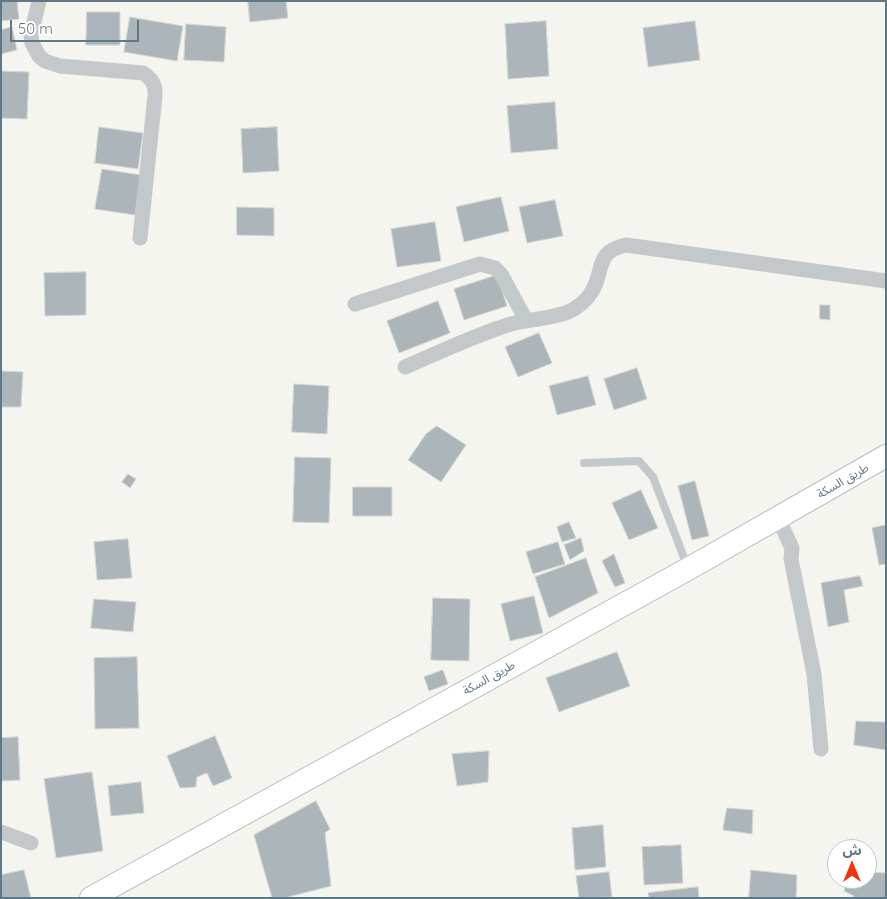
<!DOCTYPE html>
<html>
<head>
<meta charset="utf-8">
<style>
  body { margin:0 }
  #map { position:relative; width:887px; height:899px; overflow:hidden; background:#f5f5f0; font-family:Quicksand,"Noto Sans Arabic",sans-serif }
  canvas { display:block }
  .frame { position:absolute; inset:0; border:2px solid #607885; pointer-events:none }
  .north { position:absolute; left:827px; top:839px; width:50px; height:50px; box-sizing:border-box; background:#fff; border:1px solid #bfc9ce; border-radius:50%; rotate:0deg; font-size:14px; font-weight:700; line-height:20px; text-align:center; color:#607885 }
  .north::after { content:''; display:block; margin:auto; width:18px; height:22px; background:#f53110; clip-path:polygon(50% 0,100% 100%,50% 72%,0 100%) }
  .scale { position:absolute; left:10px; top:20px; width:129px; height:22px; box-sizing:border-box; border:2px solid #607885; border-top:0; padding-left:6px; font-size:15px; line-height:18px; white-space:nowrap; color:#607885; -webkit-text-stroke:4px #fff; paint-order:stroke }
</style>
</head>
<body>
<div id="map">
<canvas width="887" height="899"></canvas>
<div class="frame"></div>
<div class="north">ش</div>
<div class="scale">50 m</div>
</div>
<script>
const g = document.querySelector('canvas').getContext('2d');
g.lineJoin = 'round';
function fill(path, color) { g.fillStyle = color; g.fill(path, 'evenodd'); }
function trace(path, color, width, dash) { g.strokeStyle = color; g.lineWidth = width; g.lineCap = dash ? 'butt' : 'round'; g.setLineDash(dash || []); g.stroke(path); }
function drawText(font, color, halo, rows, align = 'center') {
  g.font = font + ' Quicksand,"Noto Sans Arabic",sans-serif'; g.lineWidth = 5; g.setLineDash([]); g.textBaseline = 'middle'; g.strokeStyle = halo; g.fillStyle = color; for (const [text, x, y, turn = 0] of rows) {
    g.save(); g.translate(x, y); g.rotate((+turn || 0) * Math.PI / 180); g.textAlign = isNaN(turn) ? turn : align; if (halo) g.strokeText(text, 0, 0); g.fillText(text, 0, 0); g.restore();
  }
}
const building = new Path2D(`
  M1,1H17L19,19L1,21Z
  M248,1H286L288,18L250,22Z
  M87,12H120V45H86Z
  M130,17L183,26L177,61L124,52Z
  M546,21L549,76L508,79L505,24Z
  M695,21L700,60L648,67L643,28Z
  M186,24L226,27L224,62L184,60Z
  M12,27L17,50L1,54V30Z
  M1,71L29,72L27,119L1,118Z
  M555,102L558,149L511,153L507,106Z
  M99,127L143,133L138,169L95,163Z
  M277,127L279,171L243,173L241,129Z
  M102,169L141,175L135,215L95,209Z
  M501,197L509,231L464,242L456,207Z
  M555,200L563,236L527,243L519,207Z
  M237,207L274,208V236L237,235Z
  M435,222L441,261L397,267L391,229Z
  M86,272V315L45,316L44,273Z
  M497,275L507,306L464,320L454,289Z
  M438,301L450,333L399,353L387,321Z
  M820,305H830V320L820,319Z
  M539,333L552,363L518,377L505,347Z
  M637,368L647,399L614,410L604,379Z
  M1,371L23,372L21,407H1Z
  M588,376L596,405L557,415L549,386Z
  M294,384L329,386L327,434L292,432Z
  M437,426L466,445L441,482L408,460L426,434Z
  M295,457L331,458L329,523L293,522Z
  M128,474L136,479L130,488L122,482Z
  M695,481L709,536L692,540L678,486Z
  M353,487H392V516H353Z
  M641,490L658,528L629,540L612,503Z
  M569,522L576,538L562,542L557,527Z
  M886,525V564L879,565L872,528Z
  M581,538L584,551L570,560L564,545Z
  M128,539L132,578L97,580L94,542Z
  M558,542L565,564L533,574L526,552Z
  M614,554L625,583L615,587L602,561Z
  M586,558L598,593L549,618L535,577Z
  M860,576L863,586L844,590L849,622L828,627L821,583Z
  M534,596L543,633L510,641L501,604Z
  M433,598L470,599L469,661L431,660Z
  M94,599L136,602L133,632L91,628Z
  M617,652L630,686L559,712L546,678Z
  M137,657L139,728L95,729L94,658Z
  M443,670L448,684L429,691L424,677Z
  M856,721L886,722V750L854,745Z
  M215,736L232,778L213,786L207,773L197,777L196,787L180,788L167,756Z
  M18,737L20,780L1,781V738Z
  M489,751L488,782L457,786L452,754Z
  M92,772L103,851L56,858L44,779Z
  M141,782L144,813L111,816L108,786Z
  M316,801L330,829L325,833L331,886L284,898H272L254,835Z
  M727,808L753,810L752,834L723,830Z
  M603,825L606,867L575,870L572,828Z
  M681,845L683,883L644,885L642,847Z
  M24,870L31,898H1V875Z
  M751,870L797,875L796,898H749Z
  M609,872L612,897L579,898L576,876Z
  M867,872L886,873V898H854V896L844,891L846,879H867Z
  M698,887L699,898H649L648,893Z`);
const service = new Path2D(`
  M584,463L639,461L653,477L688,568`);
const minor = new Path2D(`
  M39,1L31,35L32,43L39,56L45,61L60,66L143,73C152,79 156,85 155,96L140,238
  M355,304L480,264L495,268L501,274L526,320
  M405,367C440,352 475,335 511,324C529,319 560,318 574,309C584,303 592,294 596,283C603,262 600,251 626,245L886,281
  M778,518L792,548L791,559L814,674L821,749
  M1,832L31,843`);
const primary = new Path2D(`
  M91,898L688,569L886,456`);
const streetNames = [
  ["طريق السكة",843,481,-30],
  ["طريق السكة",489,678,-29]
];
fill(building, '#acb6ba');
trace(building, '#d6d6d3', 1);
trace(primary, '#b6bbbe', 24);
trace(service, '#c3c8cb', 8);
trace(minor, '#c3c8cb', 15);
trace(primary, '#fff', 22);
drawText('12px', '#607885', '#fff', streetNames);
</script>
</body>
</html>
